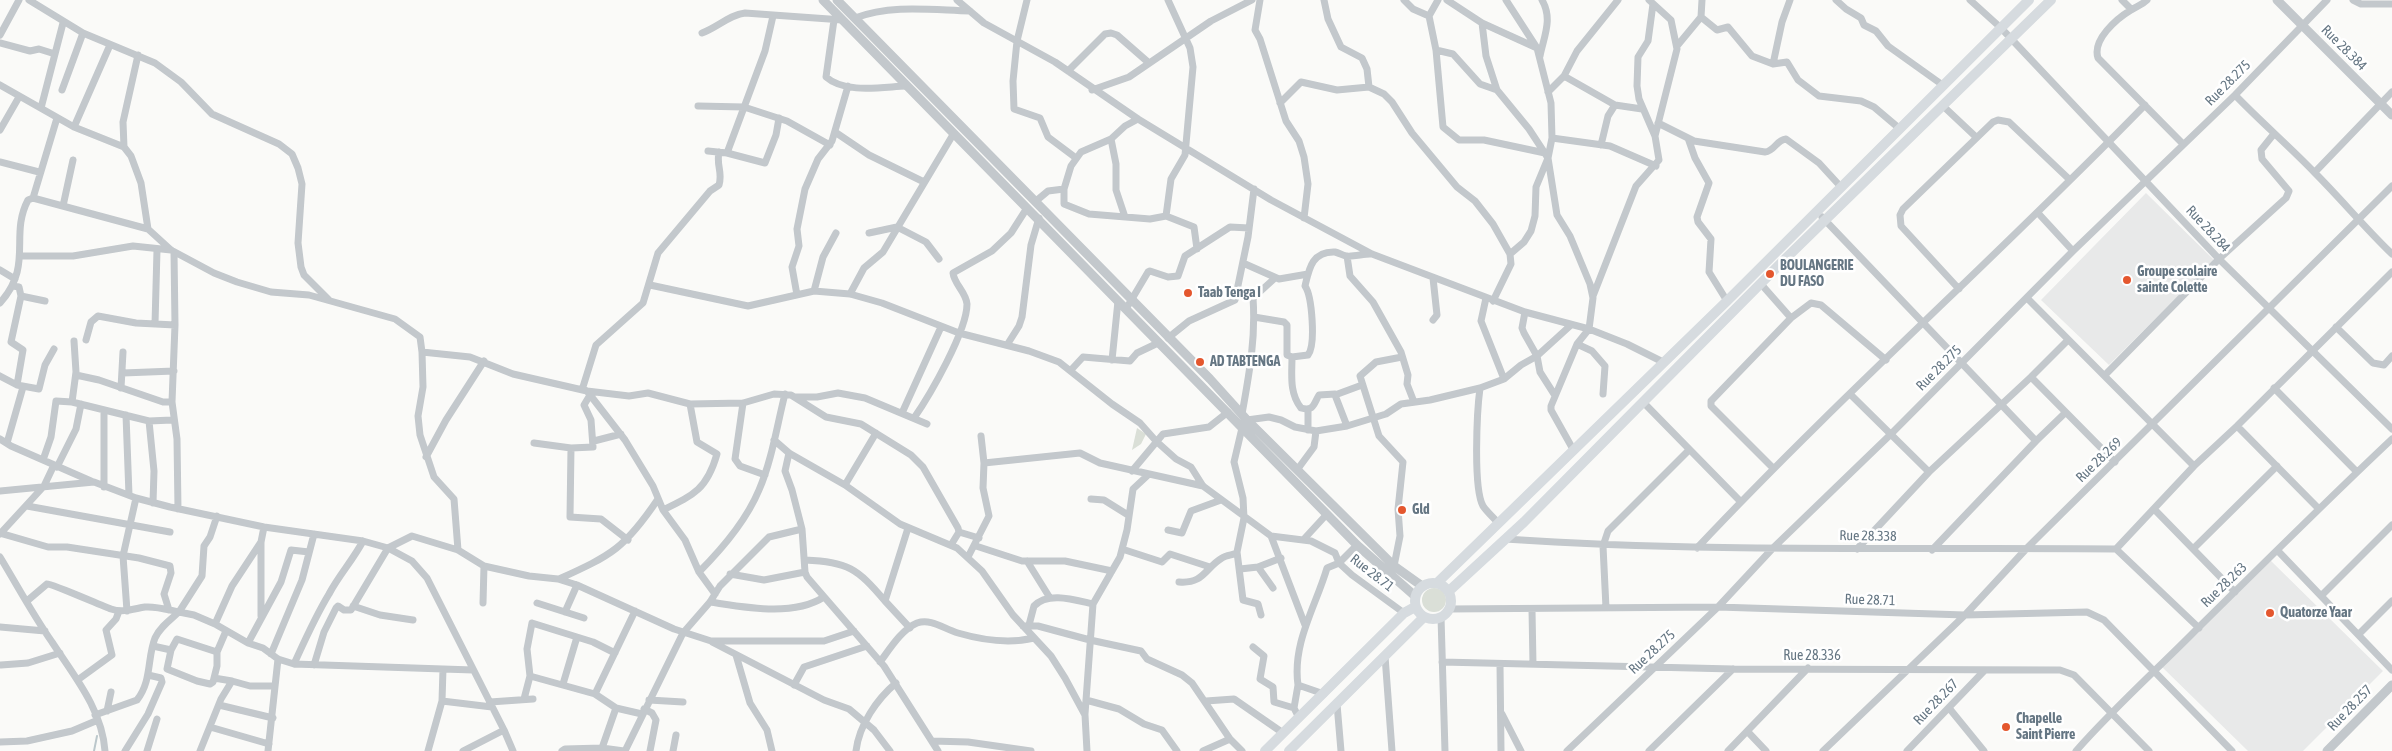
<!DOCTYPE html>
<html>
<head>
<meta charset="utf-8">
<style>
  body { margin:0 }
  canvas { display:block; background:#fafaf8 }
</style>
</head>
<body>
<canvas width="2392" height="751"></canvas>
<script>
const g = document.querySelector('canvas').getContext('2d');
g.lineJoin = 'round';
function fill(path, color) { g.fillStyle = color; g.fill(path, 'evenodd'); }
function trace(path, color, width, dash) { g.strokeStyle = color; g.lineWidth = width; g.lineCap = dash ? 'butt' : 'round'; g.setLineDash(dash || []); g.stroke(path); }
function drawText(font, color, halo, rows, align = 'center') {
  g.font = font + ' "Asap Condensed",sans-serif'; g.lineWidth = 5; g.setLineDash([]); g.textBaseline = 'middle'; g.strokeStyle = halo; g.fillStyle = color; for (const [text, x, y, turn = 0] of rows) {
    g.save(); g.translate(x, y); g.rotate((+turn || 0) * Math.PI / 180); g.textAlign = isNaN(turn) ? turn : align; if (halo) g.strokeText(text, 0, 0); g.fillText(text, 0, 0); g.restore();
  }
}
const built = new Path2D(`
  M2146,193L2214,260L2109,365L2041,300Z
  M2269,559L2383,671L2303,751H2248L2162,667Z`);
const green = new Path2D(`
  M1137,428L1146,434L1141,444L1132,450Z
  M1422 600a12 12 0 1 1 24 0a12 12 0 1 1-24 0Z`);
const stream = new Path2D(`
  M94,751L97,736`);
const minor = new Path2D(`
  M29,0L83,33L155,63L181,82L212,114L279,144L292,154L298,168L302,184L298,243L301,267L304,275L329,300
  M957,0L984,23L1055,62L1138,119L1271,200L1372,254L1525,312L1589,329L1627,344L1663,362
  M1027,0L1017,41L1013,81L1014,109L1040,118L1048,137L1076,158
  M1168,0L1190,48L1193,67L1185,155L1171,179L1166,216L1194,227L1197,249
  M1260,0L1255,30L1260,39L1286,121L1299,141L1304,157L1308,184L1304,218
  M1324,0L1328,19L1341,47L1362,58L1367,69L1369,87
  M1404,0L1413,9L1429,16
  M1438,0L1429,16L1436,50L1443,127L1459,140H1484L1545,153
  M1447,0L1482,23
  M1506,0L1537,48L1551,103L1552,138L1548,158L1557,215L1570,236L1590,284L1593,298L1589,329L1577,344L1551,406V410L1574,451
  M1836,0L1846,9L1861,18L1864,25L1876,31L1888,46L1944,86
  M1970,0L2001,28L2219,259L2392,429
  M2122,0L2131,9
  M2147,0C2142,5 2137,6 2131,10C2116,19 2092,40 2098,58L2183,144
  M2353,0L2361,4H2392
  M1653,4L1648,41L1638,57L1637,86L1639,99L1655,136
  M1701,17L1702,0
  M855,18C891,4 932,10 970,11
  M834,20L826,77C845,94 882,87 906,86
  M702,33C718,27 729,15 745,13L843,20
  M0,35L19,0
  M0,43L30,51L39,49L55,54
  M1677,46L1701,17L1717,30L1728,27L1752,56L1773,64L1787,62L1798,80L1819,96L1861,101L1874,107L1900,129
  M1436,50L1453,54L1480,84L1497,90
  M1540,56C1544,36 1553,19 1542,0
  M1773,64L1782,22L1790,0
  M1068,71L1105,34L1111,33L1117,35L1149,63
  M1564,76L1615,105L1642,109
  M0,85L74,127L124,147L131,156L141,183L148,229L171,250L214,273L237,282L271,292L309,295L395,319L420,337L422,352L470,357L513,374L587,391L629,396L648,393L690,404L743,403L774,394L791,395L826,417L861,424L911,455L923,467L958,528L959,532L951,545
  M62,90L83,33
  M1092,90L1129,77L1211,21L1252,0
  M1548,92L1564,76L1577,51L1618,0
  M2235,95C2261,122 2289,146 2315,173C2341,199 2365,228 2392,254
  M1280,103L1301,82L1337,90L1369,87L1384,94L1392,102L1412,133L1457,187L1475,201L1493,224L1510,254L1511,264L1493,301
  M1942,105L1976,137
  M698,106L744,107L787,121L830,145
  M41,108L63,23
  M1658,123L1694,141L1765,152C1775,151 1776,140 1786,139L1819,163L1841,187
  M74,127L110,45
  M0,130L19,97
  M835,132L869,155L924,182
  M1552,138L1610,146L1656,166
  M1688,138L1695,158L1709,183L1697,217L1698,222L1711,239L1709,272L1727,301
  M1111,139L1116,164V190L1125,217
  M1601,145L1608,116L1615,105
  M124,147L123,122L138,55
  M708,151L727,153L765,163L776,135L779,118
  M727,153L765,51L773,16
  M0,162L39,172
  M2315,172L2392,92
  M1064,189V204L1089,214L1150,219L1166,216
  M33,198L148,229
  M1036,201L1048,191L1064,189L1071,166L1081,152L1111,139L1125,126L1138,119
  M63,206L73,160
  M2038,213L2073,251
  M1822,217L2036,441
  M869,233L897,227L926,242L939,259
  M174,252L175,325L172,402L177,439L178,509
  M1510,254L1524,242L1531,231L1535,216L1536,187L1548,158L1529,129L1497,90L1486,56L1482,23L1537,48
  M20,256H73L133,246L171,250
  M1347,256L1350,276L1373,302L1401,352L1408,375L1407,384L1414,402
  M1243,263L1279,279L1308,274
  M0,270L15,279
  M1761,284L1791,318
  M650,285L748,306L814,291L850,294L882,303L959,333L1029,351L1059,362L1112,404L1140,423L1156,441L1176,459L1191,467L1203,486L1271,536L1305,625
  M13,286L19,287L21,296L11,342L23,350L17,385
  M1239,289L1253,298C1256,338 1249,375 1242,414
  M1959,289L1901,226L1900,215L1903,209L1993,122L1998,120L2009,122L2070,180
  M814,291L823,257L836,233
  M850,294L864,268L883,252L954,133
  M797,295L792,267L799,246L797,229L805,189L818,159L832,141L848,86
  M21,296L45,301
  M1593,296L1636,186L1659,160L1655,136L1677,49L1671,20L1649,0
  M1253,298L1275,278
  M1486,298L1481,321L1504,379
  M2027,298L2194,466
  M0,303C34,265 9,236 28,200L33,198L57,118
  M1126,309L1148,272L1150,271L1168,277L1178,276L1185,256L1230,227L1249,228
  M1525,312L1522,328L1524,333L1537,356L1540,372L1554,394
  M1254,317L1284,322L1287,325V355L1292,357L1308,355C1316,345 1312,296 1305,286C1309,269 1312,251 1335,252C1339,253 1342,255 1346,256C1353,257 1363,254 1370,254
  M1433,320L1437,315L1433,278
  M155,324L157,250
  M2336,327L2373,363L2384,365L2392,356
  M1168,338L1189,321L1235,300L1248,237L1254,189
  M86,340L91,322L98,316L136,323L175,325
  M1577,344L1592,351L1605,366L1603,394
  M1007,345L1019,326L1022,317L1031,245L1039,218
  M422,352L423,387L418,416L420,435L434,477L454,499L458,550
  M1292,357C1292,374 1289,393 1301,408C1314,412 1314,403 1319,395L1335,394
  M1112,360L1118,301
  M1071,370L1083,357L1130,361L1137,353L1158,343
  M123,373L174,371
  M76,375L99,380L163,402H172
  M2105,375L2219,259L2286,198L2289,191L2262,159L2261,150L2273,135
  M0,376L17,385L39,389L45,365L54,349
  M2031,377L2115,462
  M121,388L123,352
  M1480,388C1477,410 1473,488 1483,506C1487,512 1494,518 1499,524
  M2274,388L2357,472
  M582,390L596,345L643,303L658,253L710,191L719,185C723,172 716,166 719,152
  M587,391L625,440L653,486L663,510L685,540L699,572L715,594
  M1850,394L1929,472
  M796,397H817L838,393L865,398L927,424
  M72,402L149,421L154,471L153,503
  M1643,402L1740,501
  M743,403L735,459L740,466L765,475
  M104,410V487
  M902,413L941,327
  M126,415L129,495
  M914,418C930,395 967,331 967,304C966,292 954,284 953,273L992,251L1011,233L1027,208
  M1247,420L1269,417L1281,420L1295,427L1316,431L1347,426L1386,414L1401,404L1430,400L1480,388L1504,379L1521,365L1537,356L1571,325
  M149,421L172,420
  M1347,426L1335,395L1362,385
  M2237,426L2318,508
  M1242,428L1234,462L1243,498L1244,518L1237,552L1243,600L1258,604L1261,615
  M1308,430V409
  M0,439L11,446L91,481
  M774,440L789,453L845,485L876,433
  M594,441L621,434
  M7,443L23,387
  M534,443L571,448L593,447L591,420L584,405L590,395
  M571,448L570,517L601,519L628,540
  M789,453L785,471L792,490L802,529L805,572L807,577L884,666L938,751
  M426,457L446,420L484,361
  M43,460L51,437L56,401L72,402L76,372L74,341
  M984,463L1080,453L1100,463L1203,486
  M57,467L76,429L81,404
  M1773,468L1711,406V401L1791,318L1811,303L1821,305L1886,360
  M1297,470L1314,447L1316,431
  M1132,471L1163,434L1209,427L1228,412
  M845,485L900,524L957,548L982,571L1013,615L1051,656L1065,678L1085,715L1087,751
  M0,491L94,482L136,498L170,507L264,527L363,541L388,548L412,561L427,578L504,730L513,751
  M1091,499L1104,500L1128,515
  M27,506L170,532
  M2154,509L2235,592
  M663,510C694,495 707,489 717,454L697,442L690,404
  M908,528L885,601L910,628
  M1168,530L1182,533L1191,511L1221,500
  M959,532L979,538
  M0,533L48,547H67L139,558L170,566L171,573L164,594L169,610
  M0,534L44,486L54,465
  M1271,536L1311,541L1335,553L1339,563L1352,575L1404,613
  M1304,539L1327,514
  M1505,539C1709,553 1912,547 2116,549L2199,628
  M976,546L1022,561H1065L1112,571
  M1697,548C1841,395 1998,256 2145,105
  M1122,549L1162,562L1170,554L1210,567
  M1857,549L1929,472L2031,377L2068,340
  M2116,549L2194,466L2237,426L2392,272
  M2193,549L2277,466
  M1932,550L2036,441L2065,413
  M2278,551L2392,670
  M0,557C17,585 33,615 52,642C74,676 102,709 105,751
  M968,557L989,516L983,488L984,463L981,436
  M805,560C848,562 857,568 885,601
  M1027,561L1050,598
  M1394,566L1400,536L1398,509L1403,462L1379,436L1360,376L1376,362L1402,357
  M1258,567L1273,588
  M1240,569L1258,567L1281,558
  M699,572C723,548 746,521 759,490C772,460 777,425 785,394
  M730,574L764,580L805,572
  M559,579C612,555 625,548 658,499
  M1179,582C1204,584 1205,568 1222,558C1226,555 1233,555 1237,553
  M2322,595L2392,525
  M27,601L47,584C51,583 102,606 111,609C123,613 133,609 145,607C156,606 169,610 179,612L202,576L204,546L210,537L217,516
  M710,602C744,607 793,617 824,597
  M483,603L484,566
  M537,603L584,618
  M1093,604L1120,557L1127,530L1133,489L1148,475
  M353,606L380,615L413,620
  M1606,608L1603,546L1608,531L1689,450
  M1449,609L1718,607L1965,615L2087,612L2104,620L2232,751
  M1532,610L1533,664
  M127,611L123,556L136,498
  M565,612L577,585
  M261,616V542L264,527
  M1441,617L1445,751
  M215,624L232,586L261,542
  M1029,625L1034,606C1048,591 1075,600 1093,604L1085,714
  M1023,626H1038L1090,640L1141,651L1147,659L1182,675L1192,683L1230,739
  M0,627L45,631
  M2359,634L2392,601
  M712,642L824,700L849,709L874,730L890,751
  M248,643L281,582L291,550L309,552
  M153,646L171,650L177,639L217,652L226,631
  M1253,647L1264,656L1260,679L1273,687L1274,702L1294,708L1299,718
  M171,650L167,669L197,681L210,684L213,682L217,666V652
  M271,654L302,580L314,534
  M736,655L750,703L767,730L772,751
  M1385,656L1392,751
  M880,662C889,650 902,629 917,623C931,618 944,629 958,633C982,640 1009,644 1034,638
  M1442,662L1733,669L2060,670L2074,675L2149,751
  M294,664C305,640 315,617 329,594C339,575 353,560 363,541
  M1500,664L1501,751
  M1,665L28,663L60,653
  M314,665L324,632L336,608L338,606L344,610H351L388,548L412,536L458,550L484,566L529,576L558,579L577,585L674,629L711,641H824L854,631
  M530,676L595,694L616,708L642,714
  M214,678L232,681
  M79,679L112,655L106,630L116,619L119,611
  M563,684L577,637
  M794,685L804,667L867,646
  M595,694L635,611
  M1324,694L1298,685C1292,643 1316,606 1327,568L1339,563L1357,545
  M524,699L530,676L527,649L532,623L593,642L615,653
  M649,700L683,702
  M1086,700L1119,709L1144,724L1162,730L1177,751
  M442,701L492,707
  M1206,701L1234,699L1283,733
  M490,702L533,699
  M1337,704L1341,751
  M219,705L273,718
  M616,708L602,748L624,751
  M1294,708L1298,685
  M1949,708L1984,751
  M644,709L652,713L656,720L650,751
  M107,711L111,692
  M1502,714L1521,751
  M95,715L137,700C152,681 147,658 155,638C160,627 170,620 179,612L194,615L215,624L248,643L263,648L278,659L294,664L473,670
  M210,727L269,744
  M1748,732L1766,751
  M932,741L968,742L1031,751
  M0,742L27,741L72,731L98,720
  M125,751L148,714L162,682L161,678L148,675
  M147,751L157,719
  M200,751L221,699L232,681L250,686H274
  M268,751L278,659
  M428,751L442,701L443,669
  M463,751L504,730
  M562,751L565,749L602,748
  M625,751L683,633L710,602L720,586L769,537L802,529
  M673,751L676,735
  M856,751C859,725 877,699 896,683
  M1203,751L1230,739L1242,751
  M1567,751L1718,607L1773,548L1890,435L2073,251L2235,95L2327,0
  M1649,751L1733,669
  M1728,751L1808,668
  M1823,751L1965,615L2027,548L2392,186
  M1907,751L1984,671
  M2076,751C2112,710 2152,674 2191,635C2258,569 2324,503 2392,439`);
const tertiary = new Path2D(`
  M823,0L1357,545L1415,596
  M837,0L1210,379L1247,420L1394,566L1422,586
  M2277,0L2392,115
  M2327,751L2392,685`);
const secondary = new Path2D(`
  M1415 601a18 18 0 1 1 36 0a18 18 0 1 1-36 0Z
  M1437,583L1727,301L2029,0
  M1449,591L1524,522L1781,263L2051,0
  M1265,751L1404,613L1415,607
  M1289,751L1424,617`);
const markers = [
  [1770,274,5,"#e4572e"],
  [2127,280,5,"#e4572e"],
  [1188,293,5,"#e4572e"],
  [1200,362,5,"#e4572e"],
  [1402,510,5,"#e4572e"],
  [2270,613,5,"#e4572e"],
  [2006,727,5,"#e4572e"]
];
const streetNames = [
  ["Rue 28.384",2344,48,45],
  ["Rue 28.275",2228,83,-45],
  ["Rue 28.284",2208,229,47],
  ["Rue 28.275",1939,368,-45],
  ["Rue 28.269",2099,460,-44],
  ["Rue 28.338",1868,536,1],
  ["Rue 28.71",1372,573,38],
  ["Rue 28.263",2224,585,-44],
  ["Rue 28.71",1870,600,2],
  ["Rue 28.275",1652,652,-43],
  ["Rue 28.336",1812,656],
  ["Rue 28.267",1936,702,-46],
  ["Rue 28.257",2350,708,-46]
];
const poiNames = [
  ["BOULANGERIE",1780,266],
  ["DU FASO",1780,282],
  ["Groupe scolaire",2137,272],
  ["sainte Colette",2137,288],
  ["Taab Tenga I",1198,293],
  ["AD TABTENGA",1210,362],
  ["Gld",1412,510],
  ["Quatorze Yaar",2280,613],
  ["Chapelle",2016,719],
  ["Saint Pierre",2016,735]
];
fill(built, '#e8e9e9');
fill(green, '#dadfd7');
trace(stream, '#bbc7cb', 2);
trace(minor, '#c3c8cc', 7);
trace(tertiary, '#c3c8cc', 9);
trace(secondary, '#d6dbdf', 10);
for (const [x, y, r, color] of markers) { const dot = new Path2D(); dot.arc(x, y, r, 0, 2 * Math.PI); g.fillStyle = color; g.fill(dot); trace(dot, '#fff', 2); }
drawText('14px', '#657683', '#fff', streetNames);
drawText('bold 14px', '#657683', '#fff', poiNames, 'left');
</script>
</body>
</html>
